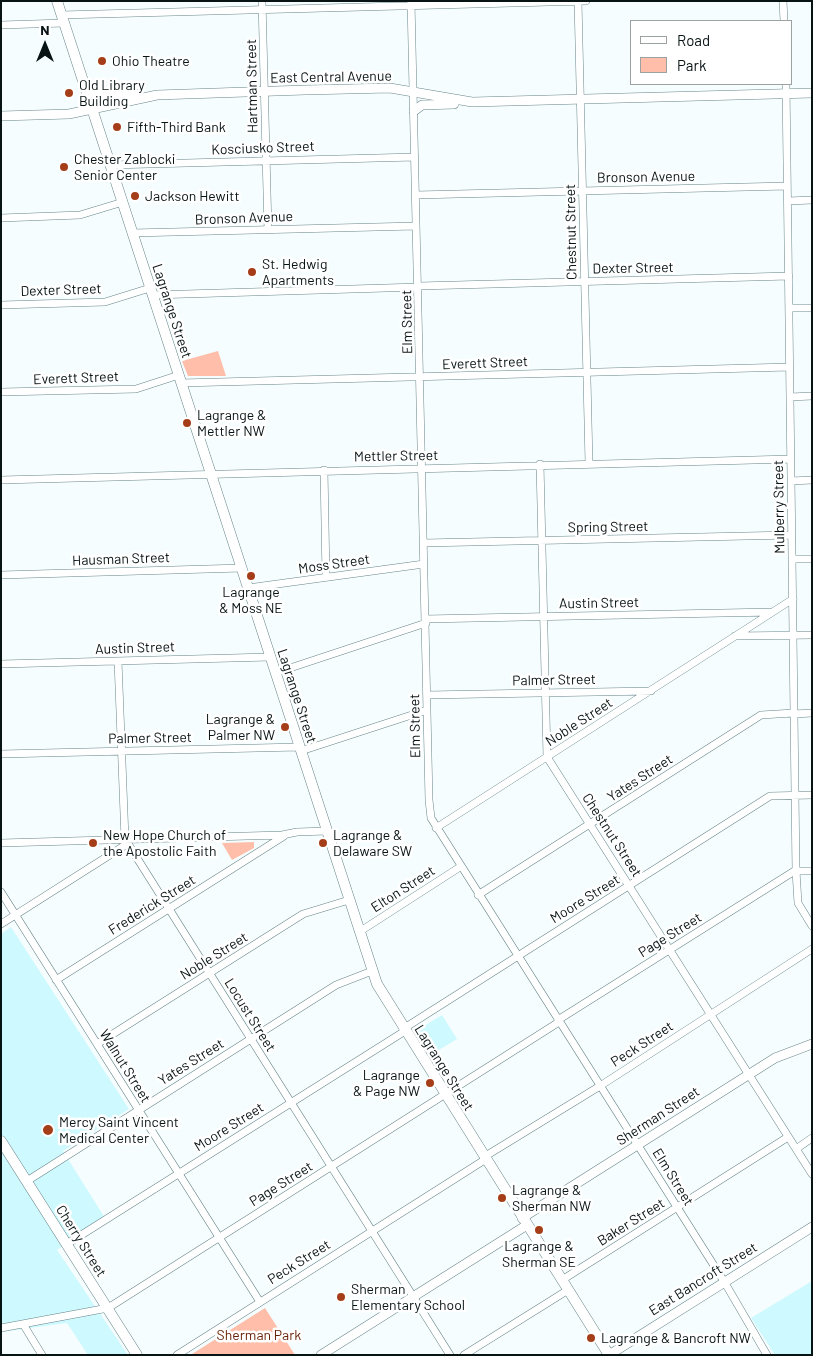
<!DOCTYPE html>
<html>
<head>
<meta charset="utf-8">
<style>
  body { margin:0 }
  #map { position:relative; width:813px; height:1356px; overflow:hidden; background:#f6fdfe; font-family:Barlow,sans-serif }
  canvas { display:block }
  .frame { position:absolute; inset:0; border:2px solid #081314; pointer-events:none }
  .legend { position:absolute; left:630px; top:20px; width:162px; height:65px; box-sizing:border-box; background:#fff; border:1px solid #9ca1a1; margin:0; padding:6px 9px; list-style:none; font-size:15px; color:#081314 }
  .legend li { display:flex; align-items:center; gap:10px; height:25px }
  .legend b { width:25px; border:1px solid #9ca1a1 }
  .north { position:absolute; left:20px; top:20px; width:50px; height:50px; -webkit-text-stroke:4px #fff; paint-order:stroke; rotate:0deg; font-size:14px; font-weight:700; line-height:20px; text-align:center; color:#081314 }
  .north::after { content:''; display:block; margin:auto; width:18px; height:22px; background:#081314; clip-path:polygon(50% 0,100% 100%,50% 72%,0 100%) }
</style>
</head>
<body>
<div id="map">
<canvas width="813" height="1356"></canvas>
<div class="frame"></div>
<ul class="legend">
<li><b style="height:6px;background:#fff"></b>Road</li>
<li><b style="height:14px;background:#febea9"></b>Park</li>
</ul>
<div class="north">N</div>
</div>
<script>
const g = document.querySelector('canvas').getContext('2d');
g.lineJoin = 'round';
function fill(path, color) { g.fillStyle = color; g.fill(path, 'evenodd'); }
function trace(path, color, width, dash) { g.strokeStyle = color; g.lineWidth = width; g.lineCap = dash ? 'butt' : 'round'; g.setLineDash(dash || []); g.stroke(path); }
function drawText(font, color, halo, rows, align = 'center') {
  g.font = font + ' Barlow,sans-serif'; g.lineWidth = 5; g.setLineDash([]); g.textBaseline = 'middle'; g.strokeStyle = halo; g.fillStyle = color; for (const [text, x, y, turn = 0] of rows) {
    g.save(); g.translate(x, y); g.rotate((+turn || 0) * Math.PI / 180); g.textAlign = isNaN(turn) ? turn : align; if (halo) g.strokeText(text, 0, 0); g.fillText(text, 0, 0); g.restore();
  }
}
const built = new Path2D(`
  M11,927L129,1109L63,1151L105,1218L57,1250L128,1355H88L67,1323L1,1332V934Z
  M442,1015L457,1039L429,1056L414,1032Z
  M812,1281V1355H775L751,1318Z`);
const green = new Path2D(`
  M218,351L226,376H188L182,361Z
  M254,842V848L232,860L222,843Z
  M265,1308L295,1355H193L192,1354Z`);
const minor = new Path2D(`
  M262,1L268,230
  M411,1L429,800L431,818L725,1283L767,1355
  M578,1L589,463
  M783,1L784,21
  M61,15L586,1
  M1,25L64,23
  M786,84L796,871L798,903L812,926
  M110,165L415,157
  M416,195L787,186
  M788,201L812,200
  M1,218L80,215L123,202
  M132,233L416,226
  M419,286L789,276
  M152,295L419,287
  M1,305L105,302L150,288
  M789,308H812
  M181,383L790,367
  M1,392L136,389L179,375
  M790,397L812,396
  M540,464L547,757L812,1174
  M324,470L326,577
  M1,480L791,459
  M791,481L812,480
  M424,543L792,535
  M792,559H812
  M1,575L242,568
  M248,588L424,564
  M425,619L772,612
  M735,636L812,635
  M118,661L125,839L450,1355
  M1,664L270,657
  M275,673L426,623
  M427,695L651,691
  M794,714L812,713
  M301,751L427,710
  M1,754L299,747
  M436,828L793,599
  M1,843L282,835L297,832L327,831
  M796,871H812
  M1,892L260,1302
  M478,895L761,715L794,713
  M1,924L127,844
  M359,932L460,867
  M56,980L284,836
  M558,1020L796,870
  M403,1029L770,796L812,795
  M97,1044L303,914L349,900
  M796,1149L812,1138
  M484,1157L600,1086L812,949
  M27,1181L336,985L372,971
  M67,1244L405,1031
  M562,1280L788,1137
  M23,1324L42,1355
  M1,1328L108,1308L559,1022
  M177,1355L486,1159
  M464,1355L568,1290`);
const tertiary = new Path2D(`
  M85,88L96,94H137
  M414,111L422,105L454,104
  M1,116L69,114L157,95L305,90L390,88L472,102L812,93
  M522,1218L775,1058L812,1044
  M321,1355L527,1225
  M609,1355L812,1227`);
const secondary = new Path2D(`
  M57,1L377,984L609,1355
  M1,1141L137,1355`);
const markers = [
  [102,61,5,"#a43d18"],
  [69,93,5,"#a43d18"],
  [117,127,5,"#a43d18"],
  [64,167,5,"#a43d18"],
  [135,196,5,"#a43d18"],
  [252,272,5,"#a43d18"],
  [187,423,5,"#a43d18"],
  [251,576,5,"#a43d18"],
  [285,727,5,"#a43d18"],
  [93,843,5,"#a43d18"],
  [323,843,5,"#a43d18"],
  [430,1083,5,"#a43d18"],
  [48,1130,6,"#a43d18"],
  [502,1198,5,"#a43d18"],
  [539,1230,5,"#a43d18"],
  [341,1297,5,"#a43d18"],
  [591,1338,5,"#a43d18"]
];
const poiNames = [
  ["Ohio Theatre",112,61],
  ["Old Library",79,85],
  ["Building",79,101],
  ["Fifth-Third Bank",127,127],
  ["Chester Zablocki",74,159],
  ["Senior Center",74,175],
  ["Jackson Hewitt",145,196],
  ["St. Hedwig",262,264],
  ["Apartments",262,280],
  ["Lagrange &",197,415],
  ["Mettler NW",197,431],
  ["Lagrange",251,592,"center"],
  ["& Moss NE",251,608,"center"],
  ["Lagrange &",275,719,"right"],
  ["Palmer NW",275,735,"right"],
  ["New Hope Church of",103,835],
  ["the Apostolic Faith",103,851],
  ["Lagrange &",333,835],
  ["Delaware SW",333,851],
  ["Lagrange",420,1075,"right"],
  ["& Page NW",420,1091,"right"],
  ["Mercy Saint Vincent",59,1122],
  ["Medical Center",59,1138],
  ["Lagrange &",512,1190],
  ["Sherman NW",512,1206],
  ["Lagrange &",539,1246,"center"],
  ["Sherman SE",539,1262,"center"],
  ["Sherman",351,1289],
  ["Elementary School",351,1305],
  ["Lagrange & Bancroft NW",601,1338]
];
const streetNames = [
  ["East Central Avenue",331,77,-1],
  ["Hartman Street",252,86,-91],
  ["Kosciusko Street",263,148,-2],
  ["Bronson Avenue",646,177,-1],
  ["Bronson Avenue",244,218,-2],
  ["Chestnut Street",571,232,-91],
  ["Dexter Street",633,268,-1],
  ["Dexter Street",61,290,-2],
  ["Lagrange Street",172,311,72],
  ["Elm Street",407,322,-91],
  ["Everett Street",485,363,-2],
  ["Everett Street",76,378,-2],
  ["Mettler Street",396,456,-1],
  ["Mulberry Street",779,507,-91],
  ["Spring Street",608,527,-1],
  ["Hausman Street",121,559,-2],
  ["Moss Street",334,564,-8],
  ["Austin Street",599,603,-1],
  ["Austin Street",135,648,-2],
  ["Palmer Street",554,680,-1],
  ["Lagrange Street",297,696,72],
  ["Noble Street",579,722,-33],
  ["Elm Street",415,726,-91],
  ["Palmer Street",150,738,-1],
  ["Yates Street",640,778,-33],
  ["Chestnut Street",612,835,57],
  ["Elton Street",403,889,-33],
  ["Moore Street",585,899,-32],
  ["Frederick Street",152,905,-32],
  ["Page Street",670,935,-32],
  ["Noble Street",214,956,-32],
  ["Locust Street",250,1015,58],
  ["Peck Street",642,1044,-33],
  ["Yates Street",191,1062,-32],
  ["Walnut Street",125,1066,58],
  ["Lagrange Street",444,1068,58],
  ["Sherman Street",658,1116,-33],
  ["Moore Street",229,1127,-32],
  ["Elm Street",673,1177,58],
  ["Page Street",281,1184,-32],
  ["Baker Street",631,1222,-32],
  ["Cherry Street",81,1241,58],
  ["Peck Street",299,1262,-32],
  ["East Bancroft Street",703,1279,-32]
];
const parkNames = [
  ["Sherman Park",259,1335]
];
fill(built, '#cef9fe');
fill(green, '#febea9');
trace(minor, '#678589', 8);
trace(tertiary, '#678589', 10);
trace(secondary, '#678589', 11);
trace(minor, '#fff', 7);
trace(tertiary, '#fff', 9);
trace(secondary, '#fff', 10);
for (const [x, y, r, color] of markers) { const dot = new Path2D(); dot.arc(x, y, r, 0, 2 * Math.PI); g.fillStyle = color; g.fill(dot); trace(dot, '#fff', 2); }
drawText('14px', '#081314', '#fff', poiNames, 'left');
drawText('14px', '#081314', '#fff', streetNames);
drawText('14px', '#651e03', '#fff', parkNames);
</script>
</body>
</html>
